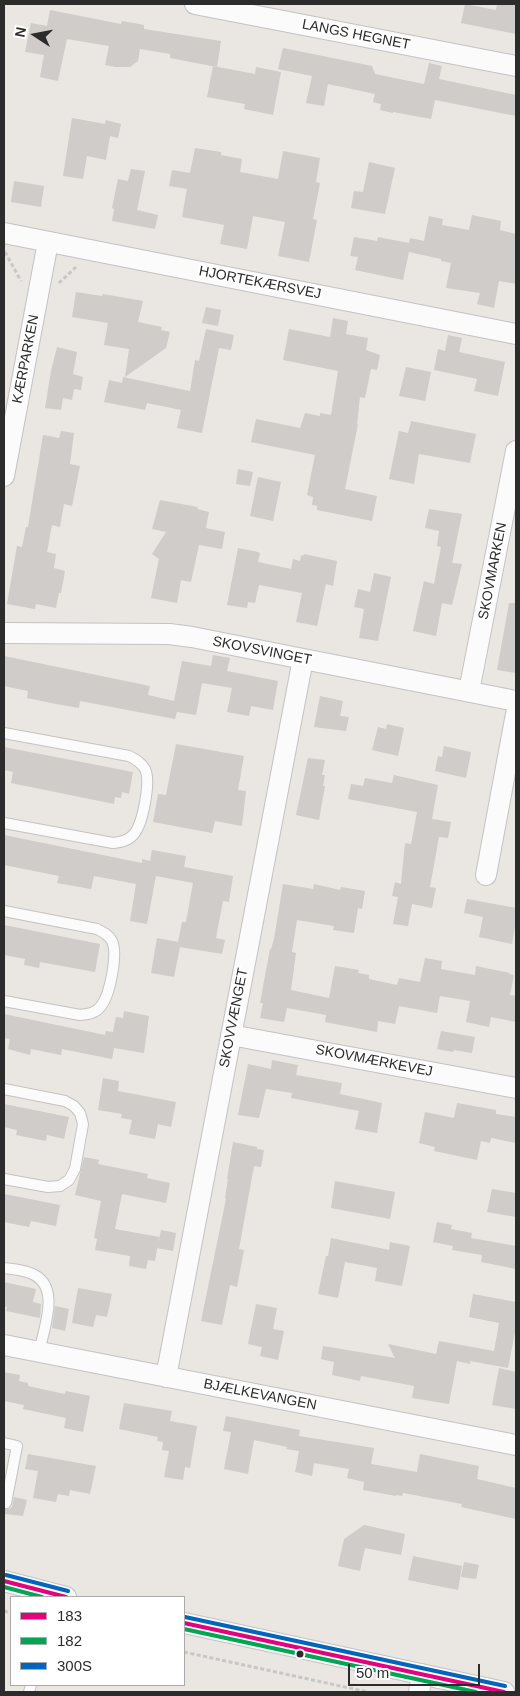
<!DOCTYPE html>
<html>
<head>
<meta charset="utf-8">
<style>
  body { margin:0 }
  #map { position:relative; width:520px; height:1696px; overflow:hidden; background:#eae6e2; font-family:Helvetica,sans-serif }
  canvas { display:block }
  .frame { position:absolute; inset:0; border:5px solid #2c2c2c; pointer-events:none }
  .legend { position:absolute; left:10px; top:1596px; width:175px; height:90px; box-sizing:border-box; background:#fff; border:1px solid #ababab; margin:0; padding:6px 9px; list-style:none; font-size:15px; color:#2c2c2c }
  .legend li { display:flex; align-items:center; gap:10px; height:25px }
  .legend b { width:25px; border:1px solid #ababab }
  .north { position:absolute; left:10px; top:10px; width:50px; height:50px; -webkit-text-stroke:4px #fff; paint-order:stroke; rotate:281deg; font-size:14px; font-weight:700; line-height:20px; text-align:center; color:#2c2c2c }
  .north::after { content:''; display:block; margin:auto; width:18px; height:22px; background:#2c2c2c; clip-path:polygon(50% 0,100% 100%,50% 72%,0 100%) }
  .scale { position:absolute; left:348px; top:1664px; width:132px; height:22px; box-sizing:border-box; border:2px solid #2c2c2c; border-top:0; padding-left:6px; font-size:15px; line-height:18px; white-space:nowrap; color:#2c2c2c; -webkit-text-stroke:4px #fff; paint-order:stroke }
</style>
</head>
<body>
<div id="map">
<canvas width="520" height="1696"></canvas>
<div class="frame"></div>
<ul class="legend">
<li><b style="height:6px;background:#e5007d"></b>183</li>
<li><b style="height:6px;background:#00a651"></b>182</li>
<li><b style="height:6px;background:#0065bd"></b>300S</li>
</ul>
<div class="north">N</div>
<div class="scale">50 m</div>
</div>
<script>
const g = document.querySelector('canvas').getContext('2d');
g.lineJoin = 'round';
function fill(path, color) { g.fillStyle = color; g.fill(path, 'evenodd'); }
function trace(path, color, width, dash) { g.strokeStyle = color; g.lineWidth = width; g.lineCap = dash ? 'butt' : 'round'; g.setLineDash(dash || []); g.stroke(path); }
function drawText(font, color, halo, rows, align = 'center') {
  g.font = font + ' Helvetica,sans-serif'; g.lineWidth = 5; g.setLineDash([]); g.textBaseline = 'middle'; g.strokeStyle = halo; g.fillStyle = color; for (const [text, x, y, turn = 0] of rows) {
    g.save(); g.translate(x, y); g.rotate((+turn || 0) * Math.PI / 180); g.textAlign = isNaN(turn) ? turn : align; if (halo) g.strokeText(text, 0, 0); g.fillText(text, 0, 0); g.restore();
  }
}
const building = new Path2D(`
  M465,4L496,10L497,4H516V34L461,23Z
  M50,10L121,24L122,21L144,25V29L221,41L217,67L170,58V54L140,49L138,61L130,67H115L105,65L109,46L67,39L58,81L40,77L44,55L25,52L31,23L47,26Z
  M283,48L372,66L375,74L424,84L429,63L442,66L439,79L516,95V116L435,100L431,119L393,112V113L380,110L381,104L373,102L375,94L328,84L324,106L306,103L312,76L278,69Z
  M213,66L255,74L256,67L281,72L273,115L244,109L245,104L207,97Z
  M72,118L105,124L106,120L121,124L118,138L110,136L106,160L87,156L83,179L63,176Z
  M195,148L221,152V155L242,159L240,172L278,179L283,151L320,158L316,182L320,183L313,219L317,220L309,262L278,256L285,222L253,216L247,249L220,244L224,225L182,217L187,189L169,186L172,170L190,173Z
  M369,162L395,168L385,214L351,208L354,191L363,192Z
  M131,169L145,171L137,210L158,215L155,229L112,221L114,209L112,208L118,179L128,181Z
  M14,181L44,186L41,207L11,202Z
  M472,215L501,221L500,230L516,234V284L499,281L494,308L477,304L480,293L446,288L451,263L441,261V259L409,252L403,280L355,270L358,257L350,256L354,237L377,241L378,237L409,243L410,238L424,241L429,216L443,219L442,225L469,230Z
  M76,292L102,296L103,294L143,301L138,322L162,327L161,330L170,332L166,348L125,377L129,349L104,345L108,323L72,317Z
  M206,307L221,310L218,326L202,323Z
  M333,318L348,321L346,334L368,338L366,350L380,355L377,370L371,369L365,398L360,397L357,424H358L345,489L377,496L372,521L317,510V506L312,505L313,497L307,495L315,455L251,442L256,419L300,428L305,413L320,416V413L331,415L338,371L283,360L289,329L330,337Z
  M206,329L234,335L231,350L219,348L202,433L177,428L181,410L147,403L145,410L104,402L109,380L122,383L123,377L190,391L195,360L199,361Z
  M448,335L462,338L459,352L505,362L498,396L474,391L477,379L434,370L438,349L445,351Z
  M57,347L77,352L73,374L83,377L81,390L74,389L72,400L63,398L61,410L45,408L51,371Z
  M406,367L431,372L425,401L399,396Z
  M411,421L476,434L470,463L419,454L414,484L389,479L399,431L408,433Z
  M61,431L74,433L70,464L80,466L72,506L64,504L60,527L52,525L47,552L56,554L54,568L65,571L61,593H59L56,608L36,604L35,609L7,604L17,546L22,547L26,527H28L43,435L59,438Z
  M238,469L253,472L250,486L236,484Z
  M258,477L281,482L273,521L250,516Z
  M160,500L198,507L197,509L209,512L206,528L225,532L222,549L199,545L191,582L181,580L177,603L151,598L159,559L152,554L166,532L152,529Z
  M429,509L462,514L452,563L462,564L452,605L442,603L436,636L413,631L424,581L434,584L441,547L437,546L439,531L425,528Z
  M238,548L258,552L260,553L258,562L291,569L293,559L300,561L301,555L303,556L304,554L337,561L333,586L326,584L317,626L296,622L302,593L259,585L255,603L248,602L247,608L227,605Z
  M374,573L391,577L378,641L359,638L364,609L354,607L358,589L370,592Z
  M509,603H516V673L497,670Z
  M213,655L230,658L227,671L278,681L273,710L251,706L249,716L227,712L232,688L202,683L196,715L177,712L175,719L80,701L79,708L56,704L27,698L28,691L4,686V656L150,686L148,695L174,701L182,661L211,666Z
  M320,696L343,701L340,716L349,717L346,731L314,727Z
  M387,724L404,728L398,756L372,750L378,727L386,729Z
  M176,744L244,756L238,790L246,791L242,826L215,821L212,833L153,822L158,794L166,795Z
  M444,746L471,752L466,778L435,771L438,756L442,757Z
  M4,747L133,772L129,794L122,792L121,798L115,797L114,804L11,783L13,772L4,770Z
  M308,758L325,760L322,775H325L323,786H325L319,820L296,815Z
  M394,775L438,785L432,819L451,822L448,838L439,837L430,887L436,888L432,908L412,904L408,926L393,924L398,897L392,896L395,882L401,884L405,843L411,844L417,812L348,799L351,784L363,786L365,778L392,783Z
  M4,835L142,863V859L150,861L152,850L186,856L184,867L233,876L229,902L223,901L216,938L225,940L222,954L180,947L174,977L151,973L157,938L178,942L182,922H186L193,883L156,876L147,924L130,921L136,884L94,876L91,889L57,883L59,876L4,865Z
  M283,884L313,889L314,884L340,890L341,887L365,891L362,909L358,908L354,933L333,930L334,926L297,920L292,952L296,953L291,990L329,998L335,966L359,970L358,973L369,975V979L397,985L399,978L420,982L425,958L442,961L441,969L475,975L476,966L510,973L509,974L514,975L510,995L516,996V1022L491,1017L489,1027L466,1022L470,1001L440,996L437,1013L399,1006L395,1024L378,1021L377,1032L325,1022L326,1015L287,1008L284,1022L260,1018L263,1003H260L270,949H271L274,939Z
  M467,899L516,908V921L512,944L479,937L483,917L464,913Z
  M4,925L100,944L95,972L40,962L39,968L24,965L25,959L4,955Z
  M124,1011L149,1016L144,1053L114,1048L112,1059L62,1049L61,1055L31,1049L30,1055L8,1049L10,1039L4,1038V1014L105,1035L106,1031L113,1032L116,1017L123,1018Z
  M441,1031L475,1037L472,1053L454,1050L453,1052L437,1049Z
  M272,1060L298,1065L296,1075L342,1083L340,1094L382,1103L377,1133L355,1129L359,1111L291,1098L292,1093L266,1089L259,1118L238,1115L248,1064L271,1069Z
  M103,1078L119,1081L118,1091L176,1102L171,1127L158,1124L155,1139L129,1134L132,1120L121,1118L122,1114L98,1110Z
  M457,1103L496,1110V1114L516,1117V1143L491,1138L490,1143L481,1141L477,1160L434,1151L435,1147L419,1143L425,1112L454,1118Z
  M4,1104L69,1117L64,1139L47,1135L46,1141L16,1135L17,1130L4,1127Z
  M233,1142L257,1147V1149L264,1150L261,1167L254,1166L239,1249L244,1250L237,1287L230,1285L222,1325L201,1321L226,1199L225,1198L228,1179H227Z
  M84,1157L99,1160L98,1164L148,1174L147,1178L170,1183L166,1203L122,1194L115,1229L159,1237L155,1261L148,1260L146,1269L129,1266L130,1256L95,1250L97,1239L94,1238L101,1201L75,1195Z
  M335,1181L395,1192L390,1219L331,1208Z
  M492,1189L516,1193V1217L487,1212Z
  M4,1194L60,1205L56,1226L31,1221L29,1227L4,1222Z
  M437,1222L452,1225L451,1229L472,1233L471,1238L516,1246V1269L481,1262L482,1255L452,1250L453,1246L433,1242Z
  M161,1230L176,1233L173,1251L157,1248Z
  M331,1238L389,1250L390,1242L410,1246L402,1286L375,1281L377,1268L345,1262L338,1298L318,1294L326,1256H328Z
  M4,1282L36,1289L33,1302L41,1304L40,1318L6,1311L7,1307L4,1306Z
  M78,1288L112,1294L107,1317L96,1315L93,1327L72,1323Z
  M473,1294L516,1302V1327L508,1368L470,1361V1364L457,1361L449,1404L412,1398L414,1386L361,1376L360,1381L332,1375L334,1362L321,1359L323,1346L395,1358L388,1344L436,1354L439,1341L494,1351L499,1323L469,1317Z
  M256,1304L277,1308L273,1329L284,1331L278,1360L260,1356L262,1347L248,1344Z
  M55,1306L69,1309L65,1331L52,1328Z
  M499,1368L516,1372V1409L492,1405Z
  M4,1372L20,1375L19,1381L28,1383V1386L65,1394L66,1391L90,1396L83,1432L64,1428L66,1418L23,1409L24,1405L4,1401Z
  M124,1403L172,1411L170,1421L197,1426L190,1468L185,1467L183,1480L164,1477L169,1451L162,1450L163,1442L157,1441L158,1437L119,1429Z
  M226,1416L300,1430L299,1436L374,1448L371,1464L417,1472L420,1454L479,1466L477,1479L516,1488V1519L461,1507L462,1504L403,1493L402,1496L396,1495V1496L363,1490L364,1482L347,1478L349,1469L314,1463L312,1476L295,1472L299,1451L286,1449L287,1447L254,1440L248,1474L224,1469L231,1432L223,1431Z
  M28,1454L96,1466L90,1494L70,1490L69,1496L58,1494L56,1502L33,1498L38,1471L25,1469Z
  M14,1497L27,1500L23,1516L4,1514V1509H9L12,1507Z
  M364,1525L405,1534L401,1555L365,1548L360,1571L338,1566L344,1539Z
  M413,1556L462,1566L458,1590L408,1580Z
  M464,1562L479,1565L476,1579L461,1577Z`);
const path = new Path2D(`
  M5,252L21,281
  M59,283L76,267
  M4,1611L11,1613
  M184,1652L368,1692`);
const lane = new Path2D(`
  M4,733L129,756C135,759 141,762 145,769C151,781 143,823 134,834C128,841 121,842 113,843L4,823
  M4,911L97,929C103,932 109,935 112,941C118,954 110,995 101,1006C96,1013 89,1014 80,1015L4,1001
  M4,1089L65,1101L74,1106L80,1113L83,1124L75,1169L69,1180L60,1186L48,1187L4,1179
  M4,1268C12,1269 22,1270 30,1273C62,1284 44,1328 39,1352
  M4,1443L17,1446L6,1503L4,1502
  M29,1692L31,1685`);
const street = new Path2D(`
  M195,4L516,66
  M4,233L516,334
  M4,476L48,242
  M4,633L169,634L192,637L516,701
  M469,691L516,451
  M486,875L516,714
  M231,1035L516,1088
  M4,1345L516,1445
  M166,1377L303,659
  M4,1581L66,1597
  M184,1623L504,1692
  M419,1692L422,1674`);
const bus1 = new Path2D(`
  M4,1581L66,1597
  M184,1623L504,1692`);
const bus2 = new Path2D(`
  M4,1587L42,1597
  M184,1629L476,1692`);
const bus3 = new Path2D(`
  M6,1575L68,1591
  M185,1617L505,1686`);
const markers = [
  [300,1654,4.5,"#2c2c2c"]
];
const streetNames = [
  ["LANGS HEGNET",356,35,11],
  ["HJORTEKÆRSVEJ",260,283,11],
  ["KÆRPARKEN",26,359,-79],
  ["SKOVMARKEN",493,571,-79],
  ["SKOVSVINGET",262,651,11],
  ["SKOVVÆNGET",234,1018,-79],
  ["SKOVMÆRKEVEJ",374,1061,11],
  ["BJÆLKEVANGEN",260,1395,11]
];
fill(building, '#cfccc9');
trace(lane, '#c3c3c3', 12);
trace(street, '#c3c3c3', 22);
trace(path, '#c7c7c6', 3, [4, 2.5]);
trace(lane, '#fcfbfb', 10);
trace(street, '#fcfbfb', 20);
trace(bus1, '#e5007d', 4);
trace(bus2, '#00a651', 4);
trace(bus3, '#0065bd', 4);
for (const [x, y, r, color] of markers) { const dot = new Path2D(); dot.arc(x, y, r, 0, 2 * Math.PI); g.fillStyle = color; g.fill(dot); trace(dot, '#fff', 2); }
drawText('14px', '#2c2c2c', '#fff', streetNames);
</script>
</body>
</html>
